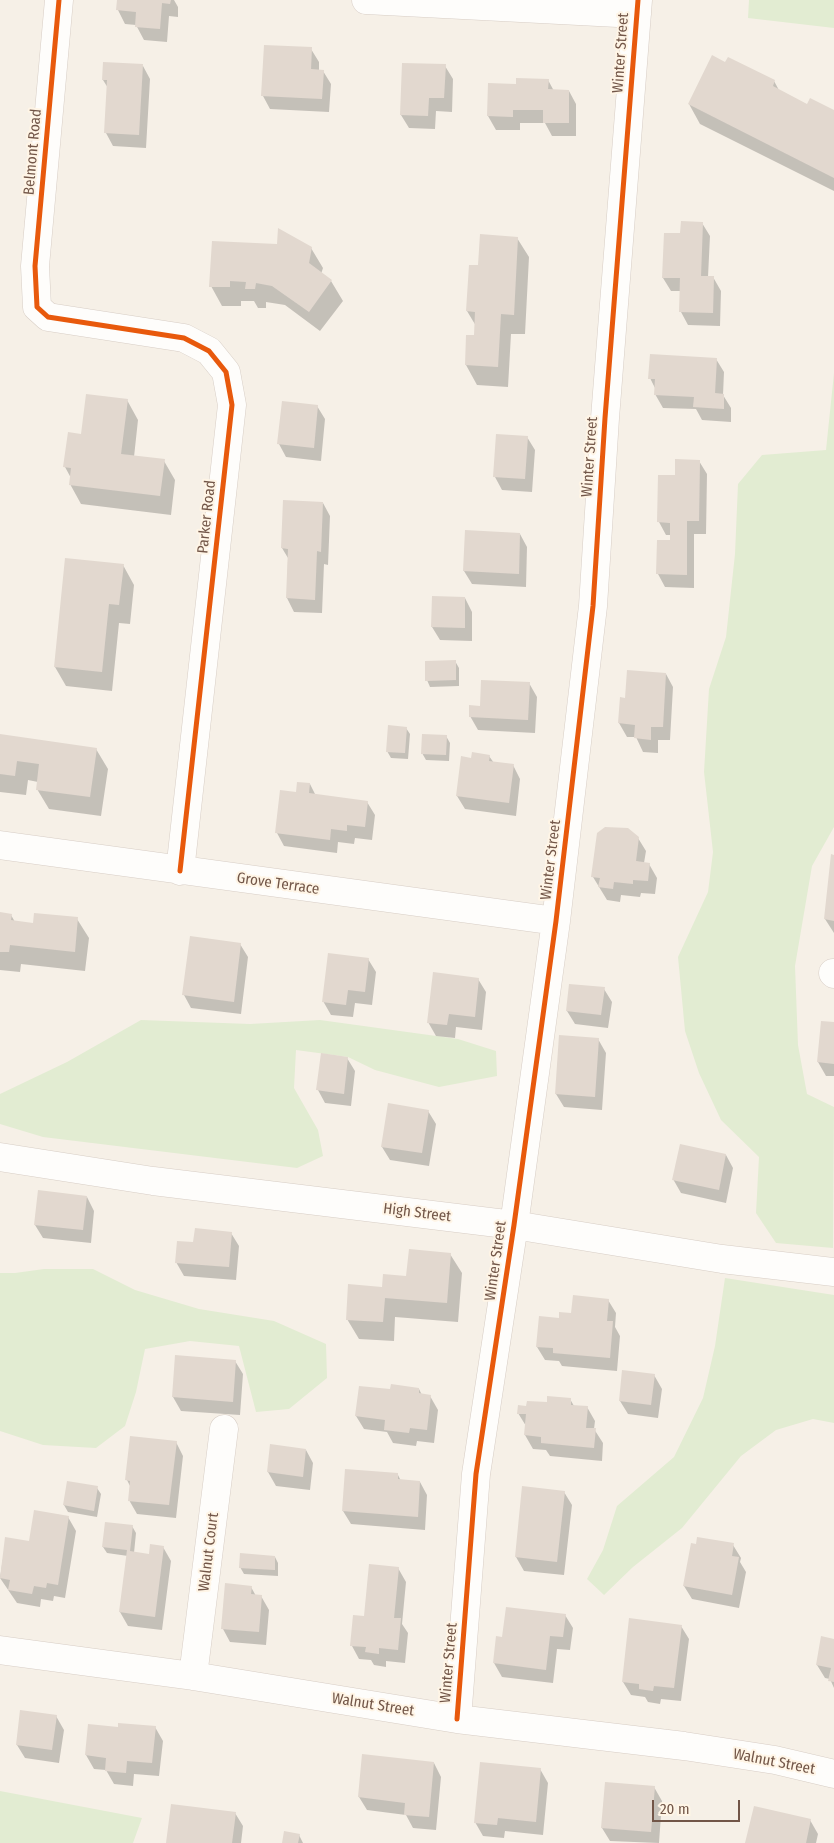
<!DOCTYPE html>
<html>
<head>
<meta charset="utf-8">
<style>
  body { margin:0 }
  #map { position:relative; width:834px; height:1843px; overflow:hidden; background:#f6f0e7; font-family:"Fira Sans Condensed",sans-serif }
  canvas { display:block }
  .scale { position:absolute; left:652px; top:1800px; width:88px; height:22px; box-sizing:border-box; border:2px solid #725648; border-top:0; padding-left:6px; font-size:15px; line-height:18px; white-space:nowrap; color:#725648; -webkit-text-stroke:4px #fff5e6; paint-order:stroke }
</style>
</head>
<body>
<div id="map">
<canvas width="834" height="1843"></canvas>
<div class="scale">20 m</div>
</div>
<script>
const g = document.querySelector('canvas').getContext('2d');
g.lineJoin = 'round';
function fill(path, color) { g.fillStyle = color; g.fill(path, 'evenodd'); }
function trace(path, color, width, dash) { g.strokeStyle = color; g.lineWidth = width; g.lineCap = dash ? 'butt' : 'round'; g.setLineDash(dash || []); g.stroke(path); }
function drawText(font, color, halo, rows, align = 'center') {
  g.font = font + ' "Fira Sans Condensed",sans-serif'; g.lineWidth = 4; g.setLineDash([]); g.textBaseline = 'middle'; g.strokeStyle = halo; g.fillStyle = color; for (const [text, x, y, turn = 0] of rows) {
    g.save(); g.translate(x, y); g.rotate((+turn || 0) * Math.PI / 180); g.textAlign = isNaN(turn) ? turn : align; if (halo) g.strokeText(text, 0, 0); g.fillText(text, 0, 0); g.restore();
  }
}
const green = new Path2D(`
  M749,0H834V28L748,18Z
  M834,373V827L812,866L795,966L798,1045L807,1094L834,1107L833,1248L776,1243L756,1213L759,1157L721,1120L699,1073L685,1031L678,957L708,892L713,852L704,772L709,689L726,637L735,554L738,484L762,455L826,450Z
  M141,1020L250,1024L320,1020L458,1039L496,1051L497,1076L439,1087L375,1070L348,1057L296,1050L294,1088L318,1130L323,1156L297,1168L43,1137L0,1124V1094L67,1062Z
  M44,1269H93L135,1290L199,1309L274,1321L326,1344L327,1378L289,1409L256,1412L239,1346L190,1341L145,1349L136,1392L125,1426L96,1448L43,1445L0,1431V1273H15Z
  M725,1278L834,1295V1423L813,1419L776,1430L741,1456L682,1528L633,1567L604,1595L587,1579L603,1550L617,1506L674,1457L703,1398L715,1346Z
  M0,1791L142,1818L133,1843H0Z`);
const shadow = new Path2D(`
  M119,0H174L178,7V17L169,16L167,42L144,40L136,25L125,24L118,10Z
  M311,49L319,62V71H323L331,84L329,112L270,109L263,96Z
  M726,63L774,81L780,92L808,106L834,112V191L700,124L689,104Z
  M143,66L150,79L146,148L113,146L106,133L108,88L103,80Z
  M445,66L453,79L452,112L436,111L435,129L409,128L401,115Z
  M548,80L554,91H569L576,104V136H552L545,123H520V130H496L488,116L489,85H517Z
  M702,223L710,236L708,277H713L721,291L720,326L688,325L681,312V291H671L663,278L682,234Z
  M517,238L529,257L525,334H511L508,387L477,385L466,365L468,336H475L476,326L467,311L470,267H479Z
  M278,245L311,248L323,268L321,274L331,281L343,301L320,331L285,305L266,302V308H258L254,301H241V306H222L211,286Z
  M716,359L724,372L723,395L731,408V422L702,420L696,409L663,408L655,394V388L650,378Z
  M127,400L138,420L134,457L164,461L175,480L171,515L81,504L70,484L71,478L65,467L82,435Z
  M317,406L325,419L321,461L286,457L279,444Z
  M527,437L535,450L532,492L502,490L495,477Z
  M699,461L707,474L706,534H694V588L665,587L658,574L671,541V535H666L659,522L676,477Z
  M323,503L330,516L328,565L324,564L322,613L294,612L287,598L288,558L282,548Z
  M520,534L527,547L526,587L472,584L464,571Z
  M123,565L134,585L130,624L119,623L112,691L66,686L55,667Z
  M465,598L472,612V641L440,640L432,627Z
  M455,661L459,668V686L430,687L427,680Z
  M666,674L673,687L670,740H658V753L643,752L636,737H627L619,723L626,699Z
  M529,683L537,697L535,733L478,730L470,716L481,707Z
  M406,728L410,734L408,759L391,758L387,751Z
  M0,736L96,749L108,769L101,816L49,809L37,789L38,782L28,780L26,795L0,792Z
  M446,736L450,743L449,761L426,760L422,753Z
  M489,756L494,763L513,765L520,779L516,816L465,809L457,796Z
  M310,784L316,796L367,802L375,815L372,840L355,838L354,844L338,842L337,853L284,846L277,833L297,793Z
  M638,838L646,851L644,863L649,864L657,878L655,894L641,893L640,897L621,895L620,902L607,900L593,877Z
  M834,856V933L825,919Z
  M0,914L11,915L15,922L34,924L77,919L89,938L85,971L21,964L20,972L0,970Z
  M240,944L248,957L241,1014L191,1008L184,995Z
  M368,959L376,972L372,1005L355,1003L353,1017L331,1015L323,1001Z
  M478,979L486,992L482,1030L456,1027L455,1038L436,1036L428,1022Z
  M604,989L612,1002L608,1028L575,1024L567,1011Z
  M834,1023V1076H826L818,1062Z
  M598,1039L606,1053L602,1110L564,1107L556,1094Z
  M347,1058L355,1071L351,1106L325,1103L318,1090Z
  M428,1111L436,1124L429,1166L390,1160L382,1147Z
  M726,1155L733,1168L726,1203L681,1193L673,1179Z
  M87,1197L94,1211L91,1243L43,1238L35,1225Z
  M231,1233L239,1246L236,1280L184,1276L176,1262Z
  M450,1254L462,1273L458,1322L395,1317L394,1341L359,1339L347,1319L383,1288Z
  M608,1300L616,1313L615,1327L620,1336L617,1371L562,1366L559,1361L545,1360L537,1347L560,1319Z
  M176,1356L235,1361L243,1374L240,1415L181,1411L173,1397Z
  M654,1375L662,1389L658,1418L628,1414L620,1401Z
  M419,1389L422,1395L430,1396L438,1410L434,1443L417,1441L416,1446L393,1443L387,1432L364,1429L356,1416L391,1391Z
  M570,1399L574,1406L587,1407L595,1421L594,1429L603,1443L602,1461L550,1456L546,1450L533,1449L525,1435L526,1426L518,1413L528,1407Z
  M176,1442L183,1456L176,1518L137,1514L129,1500L130,1486L127,1480Z
  M306,1450L313,1463L310,1490L276,1486L268,1472Z
  M398,1475L401,1481L420,1482L427,1495L425,1530L351,1524L343,1511Z
  M68,1482L97,1488L101,1494L97,1517L68,1512L64,1505Z
  M523,1487L564,1492L572,1505L564,1575L524,1571L516,1557Z
  M68,1517L76,1531L65,1598L54,1596L53,1601L41,1599L40,1607L17,1603L0,1578L6,1538L30,1542Z
  M132,1526L136,1533L134,1553L150,1555L163,1547L171,1561L162,1630L128,1626L120,1612L128,1556L107,1553L103,1547Z
  M733,1545L741,1558L740,1562L746,1572L739,1608L692,1599L684,1586Z
  M275,1557L278,1563V1576L244,1574L240,1567Z
  M398,1568L406,1582L402,1624L408,1633L405,1663L386,1661V1667L374,1665L371,1660L359,1659L352,1646L365,1617Z
  M251,1587L256,1596H261L269,1610L266,1645L230,1642L223,1629Z
  M565,1615L573,1628L570,1650L557,1649L553,1683L502,1677L494,1663L497,1637L503,1638Z
  M681,1626L689,1639L681,1701L661,1699L660,1704L648,1702L645,1697L631,1695L623,1682Z
  M834,1640V1688L830,1679L825,1678L817,1665Z
  M56,1716L64,1730L59,1763L25,1758L17,1745Z
  M155,1727L163,1741L159,1776L134,1774L133,1786L114,1784L106,1770L94,1769L86,1755L119,1728Z
  M434,1763L441,1777L436,1830L413,1828L406,1815L367,1810L359,1797Z
  M540,1769L548,1783L543,1835L505,1831L504,1838L483,1836L475,1822Z
  M654,1787L662,1801L659,1843L610,1841L602,1828Z
  M235,1813L243,1826L241,1843H167Z
  M810,1820L818,1834L816,1843H747Z
  M299,1835L303,1843H283Z`);
const building = new Path2D(`
  M117,0H171L170,4L162,3L160,29L135,27L136,12L116,10Z
  M264,45L312,47L311,69L324,70L322,99L261,96Z
  M712,55L725,62L728,57L775,80L773,86L807,104L810,98L834,110V178L688,104Z
  M103,62L143,64L139,135L104,133L107,80H102Z
  M402,63L446,64L444,98H429L428,116L400,115Z
  M516,78L549,79L548,89L569,90V123H543V110H513V117L487,116L488,83L516,84Z
  M681,221L703,222L701,276H714L713,313L679,312L680,278H662L664,233H680Z
  M278,228L312,247L309,263L332,280L309,312L272,286L256,283L255,289H245L246,282L230,281V287H209L212,241L277,244Z
  M480,234L518,237L514,315L501,314L498,367L465,365L466,335H474L475,312L466,311L469,265H478Z
  M650,354L717,358L715,393L724,394V409L693,407L694,397L654,395L655,379H648Z
  M86,394L128,399L121,454L165,459L160,496L69,485L71,468L63,467L68,432L81,434Z
  M282,401L318,405L314,448L277,444Z
  M496,434L528,436L525,479L493,477Z
  M675,459L700,460L699,521H687V575L656,574L657,540H670V523L657,522L658,475H675Z
  M283,500L323,502L321,552L317,551L315,600L286,598L288,549L281,548Z
  M465,530L520,533L519,574L463,571Z
  M65,558L124,564L119,605L109,604L102,672L54,667Z
  M432,596L465,597V628L431,627Z
  M456,660V680L425,681V661Z
  M627,670L666,673L663,727H651V740L634,738L635,725L618,723L620,697L625,698Z
  M481,680L530,682L528,720L469,717V705L480,706Z
  M388,725L407,727L405,753L386,752Z
  M0,734L97,748L90,797L36,790L39,764L17,761L15,776L0,774Z
  M422,734L447,735L446,755L421,754Z
  M472,752L490,755L489,761L514,764L509,803L456,796L461,756L471,758Z
  M297,782L310,783L309,793L368,801L365,827L347,825V831L331,829L330,840L275,833L280,790L296,792Z
  M605,827L628,828L639,837L636,861L650,863L648,881L633,880V884L614,882L613,889L598,887L600,878L591,877L597,833Z
  M831,854L834,855V921L824,919Z
  M0,912L12,914L11,920L33,923L34,913L78,917L75,952L10,945L9,952H0Z
  M190,936L241,943L234,1002L182,995Z
  M328,953L369,958L365,992L348,990L346,1005L322,1002Z
  M433,972L479,978L475,1017L449,1014L447,1025L427,1023Z
  M569,984L605,987L601,1015L566,1011Z
  M821,1021L834,1022V1064L817,1062Z
  M559,1035L599,1038L595,1097L555,1094Z
  M321,1053L348,1057L344,1094L316,1090Z
  M388,1103L429,1110L422,1153L381,1147Z
  M680,1144L726,1154L719,1190L672,1180Z
  M38,1190L87,1196L83,1230L34,1225Z
  M195,1228L232,1232L229,1267L175,1263L177,1241L193,1242Z
  M409,1249L451,1253L447,1303L385,1298L383,1322L346,1320L348,1284L382,1287L383,1274L406,1276Z
  M573,1295L609,1299L607,1321H613L610,1358L553,1353V1348L536,1347L539,1316L559,1318V1312L571,1313Z
  M175,1355L236,1360L233,1402L172,1397Z
  M622,1370L655,1374L651,1405L619,1401Z
  M391,1384L419,1388V1393L431,1395L427,1430L410,1428L409,1433L384,1430L385,1420L355,1416L359,1386L390,1389Z
  M547,1396L571,1398V1405L588,1406L586,1428H596L594,1448L541,1443V1437L524,1435L526,1414H517L518,1405L526,1406L527,1401L547,1402Z
  M130,1436L177,1441L169,1505L128,1501L130,1481L125,1480Z
  M270,1444L306,1449L303,1477L267,1472Z
  M345,1469L398,1473V1479L420,1481L418,1517L342,1511Z
  M67,1481L98,1486L94,1511L63,1505Z
  M522,1486L565,1491L557,1562L515,1557Z
  M34,1510L69,1516L58,1585L47,1583L46,1588L34,1586L32,1594L8,1590L10,1580L0,1578L5,1537L29,1541Z
  M105,1522L133,1525L130,1551L149,1554L150,1544L164,1546L155,1617L119,1612L127,1550L102,1547Z
  M697,1537L734,1543L732,1556L739,1557L732,1595L683,1586L691,1543L696,1544Z
  M240,1553L275,1556V1570L239,1568Z
  M369,1564L399,1567L394,1618H401L398,1650L379,1648V1654L365,1652L366,1647L350,1646L353,1615L364,1616Z
  M225,1583L252,1586L251,1594L262,1595L259,1632L221,1629Z
  M506,1607L566,1614L563,1637L550,1636L546,1670L493,1663L496,1636L502,1637Z
  M629,1618L682,1625L674,1688L654,1686L653,1691L639,1689V1684L622,1682Z
  M821,1636L834,1639V1682L828,1681L831,1668L816,1665Z
  M20,1710L57,1715L52,1750L16,1745Z
  M118,1723L156,1726L152,1763L127,1761L126,1773L105,1771L106,1758L85,1755L88,1724L118,1727Z
  M362,1754L434,1762L429,1817L404,1815L405,1803L358,1797Z
  M480,1762L541,1768L536,1822L498,1818L497,1825L474,1823Z
  M605,1782L655,1786L651,1832L601,1828Z
  M171,1804L236,1812L232,1843H166Z
  M754,1806L811,1819L806,1843H745Z
  M284,1831L300,1834L298,1843H282Z`);
const minor = new Path2D(`
  M59,0L35,266L37,307L48,317L184,338L209,351L226,372L232,405L180,871
  M366,0L637,14
  M0,845L556,921
  M833,973L834,974
  M0,1157L153,1181L514,1225L722,1259L834,1272
  M0,1650L193,1676L457,1719L684,1746L775,1760L834,1774
  M193,1676L224,1429
  M457,1719L476,1474L514,1225L556,921L593,606L605,418L638,0`);
const cycleway = new Path2D(`
  M59,0L35,266L37,307L48,317L184,338L209,351L226,372L232,405L180,871
  M457,1719L476,1474L514,1225L556,921L593,606L605,418L638,0`);
const streetNames = [
  ["Winter Street",621,53,-86],
  ["Belmont Road",33,152,-85],
  ["Winter Street",590,457,-86],
  ["Parker Road",207,517,-84],
  ["Winter Street",551,860,-83],
  ["Grove Terrace",278,884,8],
  ["High Street",417,1213,7],
  ["Winter Street",496,1261,-82],
  ["Walnut Court",209,1552,-83],
  ["Winter Street",449,1663,-85],
  ["Walnut Street",373,1705,9],
  ["Walnut Street",774,1762,11]
];
fill(green, '#e2ecd2');
fill(shadow, '#0003');
fill(building, '#e2d8cf');
trace(minor, '#d7cdc5', 29);
trace(minor, '#fefdfb', 28);
trace(cycleway, '#e8590c', 5);
drawText('15px', '#725648', '#fff5e6', streetNames);
</script>
</body>
</html>
